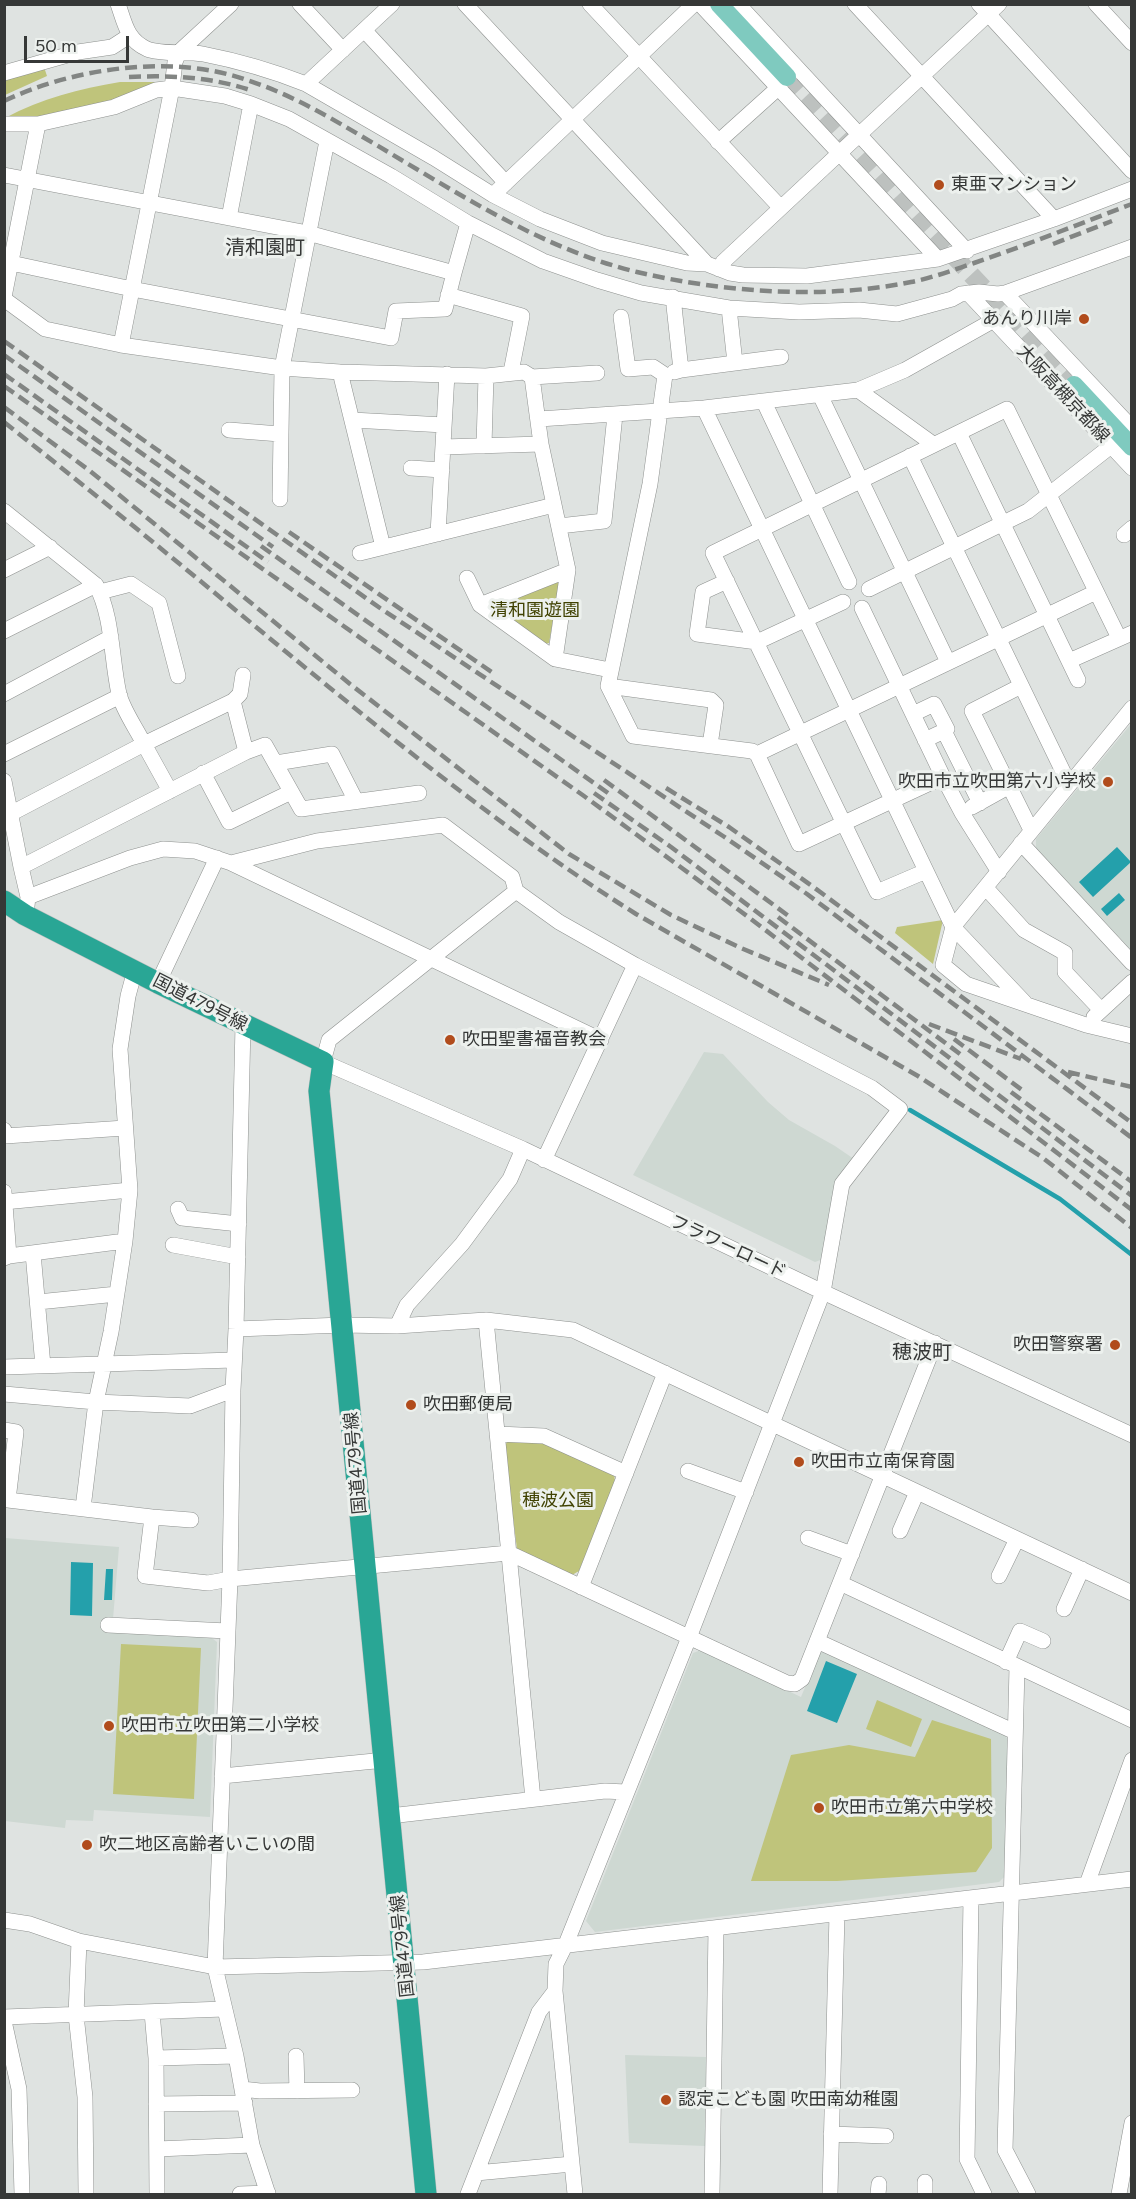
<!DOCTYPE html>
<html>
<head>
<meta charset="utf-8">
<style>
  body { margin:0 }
  #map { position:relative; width:1136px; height:2199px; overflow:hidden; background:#dfe3e1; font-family:Figtree,sans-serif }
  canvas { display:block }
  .frame { position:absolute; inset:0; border:6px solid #363837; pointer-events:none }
  .scale { position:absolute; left:24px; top:36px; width:105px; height:27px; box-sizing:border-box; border:3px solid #363837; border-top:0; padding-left:8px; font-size:18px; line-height:21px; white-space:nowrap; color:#363837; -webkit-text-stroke:4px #edf1ee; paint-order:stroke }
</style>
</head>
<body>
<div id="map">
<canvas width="1136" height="2199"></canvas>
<div class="frame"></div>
<div class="scale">50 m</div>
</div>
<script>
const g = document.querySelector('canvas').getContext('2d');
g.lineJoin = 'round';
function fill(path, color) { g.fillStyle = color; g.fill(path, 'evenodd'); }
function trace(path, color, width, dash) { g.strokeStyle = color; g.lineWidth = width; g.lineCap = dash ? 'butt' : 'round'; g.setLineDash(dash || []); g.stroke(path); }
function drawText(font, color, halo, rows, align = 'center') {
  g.font = font + ' Figtree,"Noto Sans JP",sans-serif'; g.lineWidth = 6; g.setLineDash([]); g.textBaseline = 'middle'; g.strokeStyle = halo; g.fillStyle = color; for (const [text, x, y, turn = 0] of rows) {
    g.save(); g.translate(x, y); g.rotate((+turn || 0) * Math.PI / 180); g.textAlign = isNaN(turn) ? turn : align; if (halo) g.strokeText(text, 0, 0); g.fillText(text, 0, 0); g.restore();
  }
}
const built = new Path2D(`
  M1131,724V950L1036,848V839Z
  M704,1052L723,1054L768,1102L789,1120L835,1146L854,1159L823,1259L815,1262L633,1175Z
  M5,1538L119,1547L112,1631L208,1635L217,1642L210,1817L94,1810L93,1821L66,1820L65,1828L5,1821Z
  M828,1649L1005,1735L1008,1740L1005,1876L999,1882L595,1932L586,1921L693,1653L701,1650L801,1697L820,1651Z
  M625,2055L706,2057L705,2146L629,2143Z`);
const green = new Path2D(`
  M43,64L47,76L5,95V77Z
  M120,82H163L112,103L37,119L5,118C42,98 79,89 120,82Z
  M557,580L560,582L549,643L544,644L495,609V605Z
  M943,920L933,964L895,933L897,927Z
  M510,1439L543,1441L614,1473L615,1482L579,1571L572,1575L517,1549L504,1446Z
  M121,1644L201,1648L194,1799L113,1794Z
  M877,1700L922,1719L911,1747L866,1729Z
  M932,1720L991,1739L992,1848L976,1872L837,1881H751L791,1755L849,1745L915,1757Z`);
const water = new Path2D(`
  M1117,847L1131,862L1093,897L1079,882Z
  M1119,893L1125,900L1107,916L1101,909Z
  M71,1562L93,1563L92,1616L70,1615Z
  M106,1569H113L112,1600H104Z
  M826,1661L857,1674L837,1723L807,1711Z`);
const stream = new Path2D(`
  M910,1110L1060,1199L1132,1255`);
const majorTunnel = new Path2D(`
  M787,77L1074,385`);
const minor = new Path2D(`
  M118,4C125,24 127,40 147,49C162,55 187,51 203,54C239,61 273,71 306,84L434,158L493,195L540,219L602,243L687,263L707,264L730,273L743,275L807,276L938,259L1054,219L1132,189
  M300,4L343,50
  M465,4L707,264
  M590,4L780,207
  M700,4L938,259
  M738,4L967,251
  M855,4L1054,219
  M979,4L1132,171
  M1096,4L1132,43
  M364,30L506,183
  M4,73L78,52L112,47L129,36
  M306,84L392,4
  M4,124H38L114,107L156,90L172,88L225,96L251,104L289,119L391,176L468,223L543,261L597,280L641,293L729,308L799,312L859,310L897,314L952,299L961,294L979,292L998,294L1005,293L1132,247
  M718,142L778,88
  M4,175L308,233L454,273L468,223
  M493,195L694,4
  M229,218L251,104
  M11,263L132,289L391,338L396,311L445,309L454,273
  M719,269L723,262L999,4
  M968,293L1132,468
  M1005,293L1132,428
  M448,295L522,316L511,372
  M4,297L38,124
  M673,297L681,370L674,372
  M4,299L45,329L121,345L282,368L340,372L486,376L524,372L532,377L597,373
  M729,308L735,363
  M621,317L628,369L653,367L665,375
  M121,345L172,88L175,62L179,52L231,4
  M681,370L781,357
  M340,372L383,547
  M665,375L650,484L608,686L633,736L752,751L757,754L1096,592
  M532,377L541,444L568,570L555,659L610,670
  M858,390L933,444
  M820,395L948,662
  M764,402L849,582
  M704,408L953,927L1025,1003
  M539,419L704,408L858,390L905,370L994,320
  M352,420L444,425
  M229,430L280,434
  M959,433L1078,680
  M484,446L486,376
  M443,447L541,444
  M910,456L1069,784
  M411,468L442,470
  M280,499L282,368L327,141
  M4,511L96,585
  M559,526L604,521L615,415
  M438,534L447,374
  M1124,535L1132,528
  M360,553L554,505
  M4,570L50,547
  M467,578L480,605L555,659
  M727,581L703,592L697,634L757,642L843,602
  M869,589L1028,511L1111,446
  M100,592L131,584L159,603L178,676
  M480,605L568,570
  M862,608L943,777L962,813L999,872
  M4,631L96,585C113,617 111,658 119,694C123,710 136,728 144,744L233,701L246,752L265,745L301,809L419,793
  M1069,661L1132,633
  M608,686L711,700L716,705L710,745
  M1021,686L972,711L1031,830
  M4,694L111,637
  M233,701L240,694L243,675
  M1132,708L953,927L943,965L966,984L1086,1025L1132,1036
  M913,714L934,704L947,729L944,731
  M925,740L944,731L980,803
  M4,754L120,696
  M757,754L799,844L943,777
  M276,763L332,754L356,801
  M203,773L229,822L291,792
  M4,781L21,867L28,897L27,906
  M972,807L1008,787
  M12,813L144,744L170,791
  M1021,843L1132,963
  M231,863L601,1040
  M21,867L246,752
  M926,871L877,892L713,553L1007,409L1119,638
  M986,888L1024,930L1065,953V972L1101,1010
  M516,891L329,1040L323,1062L523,1149L823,1292L1132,1435
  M28,897L130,858L163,849L195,851L231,863L317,841L443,825L512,877L516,891L559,922L635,965L872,1088L900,1109L842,1184L823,1292L690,1635L566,1944L556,1964L555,1991L575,2194
  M158,983L217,858
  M1094,1017L1132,982
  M243,1025L236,1329L233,1390L230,1579L215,1967L236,2056L252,2145L268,2194
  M4,1130L5,1136L125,1128
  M544,1160L635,965
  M4,1192L9,1256L4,1258
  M4,1202L130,1190
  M178,1209L182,1218L239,1224
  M173,1245L238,1257
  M33,1253L43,1366
  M9,1256L125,1241
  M38,1302L117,1294
  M486,1320L533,1799
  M397,1326L407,1305L462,1244L510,1179L523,1149
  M236,1329L343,1325L397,1326L486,1320L573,1330L1132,1593
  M4,1367L234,1360
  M4,1394L96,1402L190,1406L233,1390
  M4,1430L16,1432L8,1500L152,1517L145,1576L208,1583L230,1579L509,1553L787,1683L795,1684L802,1679L935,1343
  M497,1434L544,1436L626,1473
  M688,1471L746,1492
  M83,1508L96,1402L111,1332L125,1241L130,1190L120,1049L128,996L135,970
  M152,1517L191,1520
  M900,1531L917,1492
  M808,1538L852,1554
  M999,1576L1017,1539
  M840,1583L1132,1720
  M581,1587L665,1373
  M1064,1609L1082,1569
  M108,1625L227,1631
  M817,1641L1015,1732
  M1006,1662L1020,1631L1043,1641
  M1017,1667L1005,2150L1028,2194
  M222,1776L385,1760
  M390,1816L605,1791L626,1792
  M1087,1884L1132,1760
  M971,1898L967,2159L984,2194
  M4,1920L30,1924L79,1941L215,1967L423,1962L1132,1879
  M79,1941L76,2015L85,2097L86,2194
  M152,2012L156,2058L157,2194
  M4,2017L224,2009
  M4,2021L19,2089L22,2194
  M296,2056L297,2091
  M156,2058L236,2056
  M242,2089L260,2091L352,2090
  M156,2104L245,2103
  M831,2134L886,2136
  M157,2149L252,2145
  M476,2173L572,2164
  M240,2194L268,2193
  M468,2194L539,2012L555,1991
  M712,2194L716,1928
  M830,2194L837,1914
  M878,2194L879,2184
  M925,2194V2182
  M1119,2194L1132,2123`);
const major = new Path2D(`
  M719,4L787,77
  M1074,385L1132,447`);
const highway = new Path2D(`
  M4,901L25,915L158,983L323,1062L319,1091L426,2194`);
const rail = new Path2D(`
  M129,77C170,75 211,77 250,90
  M4,101C74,68 170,54 244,79C291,94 331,118 373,143C456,192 542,249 637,272C722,292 824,300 911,282C932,278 953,270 974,263C1027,245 1079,224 1132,204
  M1053,244L1112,221
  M4,341L380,608L723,836L807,894L1132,1138
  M4,355L273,547
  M4,374L268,562
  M4,386L584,796L747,916L1132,1210
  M4,407L90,471L350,684L569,854L671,915L741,948L829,985
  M4,422C99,497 192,574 285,651C398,744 512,836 636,914L918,1076L1043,1158L1132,1228
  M289,532L496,675
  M261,546L608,793
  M604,780L790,917
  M666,788L729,827L812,886L1132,1123
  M594,793L671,847L1132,1196
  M778,917L960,1054
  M929,1024L1021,1059
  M954,1039L1026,1093
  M1068,1072L1132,1087
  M1011,1092L1132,1182`);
const markers = [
  [939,185,6,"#b14c1c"],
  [1084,319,6,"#b14c1c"],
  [1108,782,6,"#b14c1c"],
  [450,1040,6,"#b14c1c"],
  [1115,1345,6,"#b14c1c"],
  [411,1405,6,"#b14c1c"],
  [799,1462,6,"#b14c1c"],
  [109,1726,6,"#b14c1c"],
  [819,1808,6,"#b14c1c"],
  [87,1845,6,"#b14c1c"],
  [666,2100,6,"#b14c1c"]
];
const poiNames = [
  ["東亜マンション",951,185],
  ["あんり川岸",1072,319,"right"],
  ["吹田市立吹田第六小学校",1096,782,"right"],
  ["吹田聖書福音教会",462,1040],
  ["吹田警察署",1103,1345,"right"],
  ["吹田郵便局",423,1405],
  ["吹田市立南保育園",811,1462],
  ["吹田市立吹田第二小学校",121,1726],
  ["吹田市立第六中学校",831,1808],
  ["吹二地区高齢者いこいの間",99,1845],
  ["認定こども園 吹田南幼稚園",678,2100]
];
const streetNames = [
  ["大阪高槻京都線",1063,394,47],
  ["国道479号線",200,1003,27],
  ["フラワーロード",728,1247,25],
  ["国道479号線",356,1463,-95],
  ["国道479号線",403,1946,-96]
];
const parkNames = [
  ["清和園遊園",535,611],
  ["穂波公園",558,1501]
];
const neighbourhoodNames = [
  ["清和園町",265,248],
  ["穂波町",922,1353]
];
fill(built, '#ced8d2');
fill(green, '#bfc47b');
fill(water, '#24a0ab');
trace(stream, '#24a0ab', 4.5);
trace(majorTunnel, '#bdc1bf', 18, [18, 9]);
trace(minor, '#8e918f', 16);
trace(major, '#bfbfbf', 20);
trace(highway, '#bfbfbf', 22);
trace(minor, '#fff', 15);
trace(major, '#7fcabf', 18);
trace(highway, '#29a695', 21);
trace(rail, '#828583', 4.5, [12, 6]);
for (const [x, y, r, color] of markers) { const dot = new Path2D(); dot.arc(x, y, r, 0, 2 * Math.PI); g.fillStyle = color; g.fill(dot); trace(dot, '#edf1ee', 2); }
drawText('18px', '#363837', '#edf1ee', poiNames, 'left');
drawText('18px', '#363837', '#edf1ee', streetNames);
drawText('18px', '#404202', '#edf1ee', parkNames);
drawText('20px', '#363837', '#edf1ee', neighbourhoodNames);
</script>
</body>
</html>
